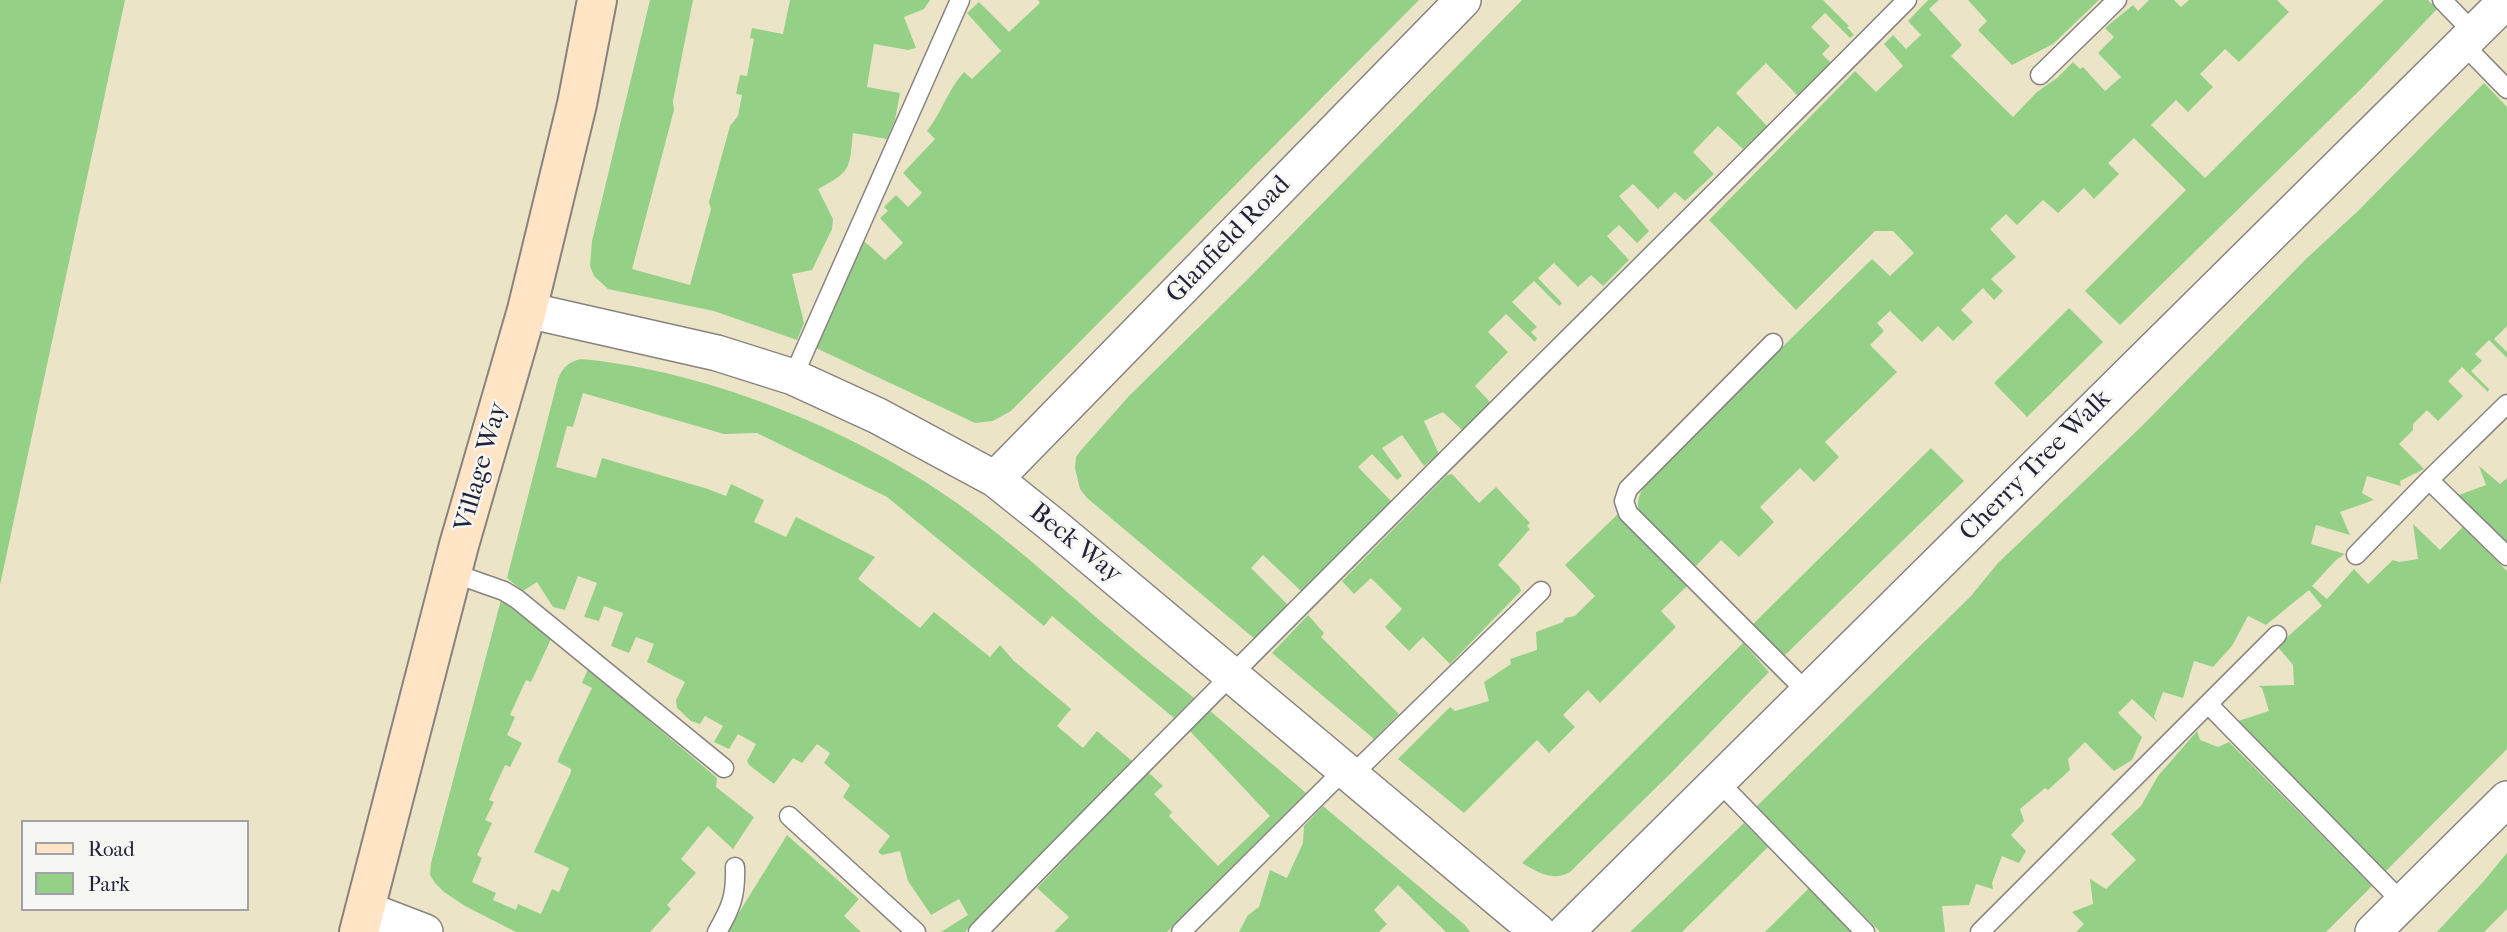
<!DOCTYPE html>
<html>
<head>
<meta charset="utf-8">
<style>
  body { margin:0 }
  #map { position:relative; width:2507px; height:932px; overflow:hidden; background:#ece4c7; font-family:"IM FELL French Canon",serif }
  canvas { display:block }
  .legend { position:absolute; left:21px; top:820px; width:228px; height:91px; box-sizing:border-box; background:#f6f6f2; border:2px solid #a1a1a9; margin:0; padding:9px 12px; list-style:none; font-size:21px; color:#22223b }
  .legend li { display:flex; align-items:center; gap:14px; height:35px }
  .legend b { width:35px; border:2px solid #a1a1a9 }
</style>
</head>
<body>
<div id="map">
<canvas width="2507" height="932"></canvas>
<ul class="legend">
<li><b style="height:9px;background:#ffe4c6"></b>Road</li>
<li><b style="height:19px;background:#94d187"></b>Park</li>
</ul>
</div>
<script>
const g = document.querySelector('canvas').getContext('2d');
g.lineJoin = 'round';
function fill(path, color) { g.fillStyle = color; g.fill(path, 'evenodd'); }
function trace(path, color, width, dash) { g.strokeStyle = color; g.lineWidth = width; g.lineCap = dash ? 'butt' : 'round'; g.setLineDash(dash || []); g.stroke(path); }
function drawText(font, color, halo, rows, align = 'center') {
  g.font = font + ' "IM FELL French Canon",serif'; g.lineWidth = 5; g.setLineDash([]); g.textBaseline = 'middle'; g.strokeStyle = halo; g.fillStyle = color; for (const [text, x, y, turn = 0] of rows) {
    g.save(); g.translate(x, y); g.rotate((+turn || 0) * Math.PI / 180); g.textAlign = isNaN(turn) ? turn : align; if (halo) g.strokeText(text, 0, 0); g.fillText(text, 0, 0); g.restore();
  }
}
const green = new Path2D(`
  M0,0H125L0,585Z
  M650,0H693L673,101L674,110L632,269L690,285L711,209L709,202L730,126L738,116L742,95L736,94L740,75L747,76L754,39L750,38L752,28L783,34L790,0H930L924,9L904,17L916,48L908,50L874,44L867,87L900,93L895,120L887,139L853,133C849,169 852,171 818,189L833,219L832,229L812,270L792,274L804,323L797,340L714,311L608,289L594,276L590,266L592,241Z
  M1038,0H1419L1011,411L993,421L975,423L816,348L864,241L885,260L903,243L880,218L888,211L884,207L896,195L908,207L922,193L903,173L935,139L927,131C942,112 948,89 964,72L972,79L1001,51L967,13L979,2L1009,32L1040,3Z
  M1522,0H1823L1849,26L1847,27L1854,35L1850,38L1825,13L1811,27L1830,46L1822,54L1831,63L1798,96L1766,63L1736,93L1767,126L1743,149L1718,126L1693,152L1714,174L1685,201L1675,192L1658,209L1633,184L1619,196L1649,231L1637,243L1619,225L1607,236L1629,260L1603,286L1591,275L1578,287L1554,263L1538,278L1562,303L1559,306L1534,281L1512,302L1537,327L1531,332L1537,338L1535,342L1506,314L1488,332L1508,352L1475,386L1491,403L1463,431L1443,412L1424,421L1439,454L1424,466L1402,435L1382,448L1402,476L1397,480L1372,454L1358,467L1393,503L1301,591L1263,555L1251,568L1288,605V609L1256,640L1087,498L1080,489L1075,468L1076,457L1082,449L1129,396L1247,280Z
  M1928,0H1939L1929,9L1962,45L1951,56L2013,117L2037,92L2057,78L2073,62L2080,69L2083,67L2105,91L2121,77L2098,53L2114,37L2105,28L2133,5L2138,11L2149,0H2174L2181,7L2189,0H2277L2289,12L2239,62L2225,49L2200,74L2213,87L2188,112L2176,100L2151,125L2205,178L2384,0H2428L2437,9L2363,87L2120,325L2085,291L2186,190L2134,138L2108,163L2119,174L2094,199L2084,188L2058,213L2043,200L2017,225L2006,214L1990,229L2016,257L1991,279L2003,291L1994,300L1983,288L1961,310L1973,322L1953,341L1938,326L1922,342L1890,311L1877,323L1884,331L1870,345L1897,372L1825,442L1839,457L1814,482L1800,468L1760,507L1774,522L1739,557L1721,540L1695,567L1640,513C1633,497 1646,485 1654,473L1872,259L1890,276L1914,253L1893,231H1875L1796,310L1709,220L1855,71L1876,92L1903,66L1884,44L1893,35L1906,49L1921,35L1908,21Z
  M1968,0H2099L2053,44L2012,65L1978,30L1987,21Z
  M2484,83L2507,107V326L2494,339L2507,352V358L2489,340L2475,354L2482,361L2471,371L2489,389L2488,392L2462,367L2448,381L2463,396L2438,421L2427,410L2413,424V430L2399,444L2424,469L2400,481L2401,486L2367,476L2362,493L2374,500L2340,512L2350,535L2316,525L2311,544L2345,554L2336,560L2312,586L2327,599L2354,569L2368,584L2393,560L2399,562L2418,559L2413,524L2440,550L2463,527L2507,571V749L2384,873L2242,730L2238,721L2269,711L2262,688L2258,686L2294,685L2293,665L2277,646L2322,606L2309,590L2266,625L2248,616L2232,646L2213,667L2194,661L2183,698L2163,692L2154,716L2157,722L2132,699L2118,713L2142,737L2132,760L2114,771L2085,742L2068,759L2070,770L2048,790L2045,788L2020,809L2024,821L2011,835L2026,851L2019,863L2002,856L1992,883L1993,889L1976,884L1969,905L1942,906L1945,932H1880L1756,807L1971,596L1998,563L2141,427L2307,258L2359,210Z
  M2069,308L2103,342L2027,417L1994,383Z
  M581,359C711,371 864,434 968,511C1022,551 1072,597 1124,641C1146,660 1171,679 1194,698L1174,718L1052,616L1044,626L887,497L757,433L724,434L583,393L573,427L567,426L556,467L596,478L602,458L708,489L726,496L731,484L764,500L754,522L786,537L796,517L875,557L858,579L920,628L934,612L990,657L1000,645L1014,661L1071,709L1057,726L1083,748L1097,731L1132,761L965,932H941L968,915L959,899L931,915L908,881L900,851L882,855L878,852L890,836L843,797L850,785L824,763L830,753L817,744L802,763L793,758L774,784L749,765L747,761L756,744L738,734L729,749L714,742L723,726L705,716L700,724L691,721L677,708L676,700L685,682L647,662L654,644L636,637L629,653L611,646L623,613L604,606L599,621L584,617L597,583L578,576L565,610L553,607L537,582L523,591L507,578L558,379C563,367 568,362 581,359Z
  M1931,448L1964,481L1784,656L1752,625Z
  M2479,466L2500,484L2507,478V543L2459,495L2486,485Z
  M1452,474L1479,503L1496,487L1530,523L1527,526L1530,529L1498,565L1519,586L1521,591L1450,664L1423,637L1409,651L1385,627L1402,609L1371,578L1354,594L1342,581L1447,475Z
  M1618,514L1687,586L1661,611L1676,627L1600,703L1588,690L1563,715L1575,727L1549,753L1537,740L1464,813L1398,759L1450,707L1455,711L1489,701L1484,682L1511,664L1510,659L1537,650L1536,632L1563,622L1565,618L1575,616L1595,596L1565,565Z
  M501,600L551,639L531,682L526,680L510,715L515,717L507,735L522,743L510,767L505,765L489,800L494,802L485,820L492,823L477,855L482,858L472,882L496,893L493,900L516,910L518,904L541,914L552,889L559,892L569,868L534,852L571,772V769L558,762V760L592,688L582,683L588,669L717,778L716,787L754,817L733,849L708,826L681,859L696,873L667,905L671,909L650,932H516L465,906L444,892L435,883L430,875L431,863Z
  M1308,615L1324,633L1321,637L1399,714L1374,739L1272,653Z
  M1743,643L1769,672L1672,772L1570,872C1552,882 1538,872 1522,863Z
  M1209,710L1306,793L1167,932H1054L1069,917L1037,888L1148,772L1163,786L1154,794L1172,812L1169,816L1218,866L1270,816L1189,730Z
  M2197,731L2200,740L2218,747L2229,742L2372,886L2326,932H2076L2084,924L2072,912L2093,904L2090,879L2106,889L2136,860L2111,834L2141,806L2158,776Z
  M1323,806L1465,925L1470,932H1446L1398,885L1374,910L1387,924L1379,932H1239L1248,915L1259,907L1270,870L1287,878L1303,843L1304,826Z
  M1744,823L1768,847L1682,932H1630Z
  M787,835L859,899L844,916L861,932H727Z
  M2507,853V909L2484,932H2437L2483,882Z
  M1809,888L1853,932H1765Z`);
const lane = new Path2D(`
  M2442,0L2474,33
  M2463,44L2507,89
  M2040,75L2117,0
  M1773,343L1628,489L1624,501L1628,513L1808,693
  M793,377L960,0
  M2507,404L2429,480L2507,556
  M2356,555L2429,480
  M453,573L504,591L517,599L724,768
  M2208,704L2402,902
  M1351,776L1541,591
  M1718,781L1865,932
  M789,816L916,932
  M717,932C731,908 736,896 735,867
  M978,932C1284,618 1598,311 1907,0
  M1181,932L1344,770
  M1980,932L2277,635`);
const street = new Path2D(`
  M527,310L717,353L793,377L878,416L995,479L1055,527L1538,932
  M995,479L1463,0
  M365,909L425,932
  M1566,932L2507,0
  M2373,932L2507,799`);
const secondary = new Path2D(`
  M359,932L459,545L527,310L577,104L597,0`);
const streetNames = [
  ["Glanfield Road",1229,240,-46],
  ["Cherry Tree Walk",2036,466,-45],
  ["Village Way",482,467,-74],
  ["Beck Way",1075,544,39]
];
fill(green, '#94d187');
trace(lane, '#878381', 21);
trace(street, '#878381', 38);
trace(secondary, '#878381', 42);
trace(lane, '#fff', 18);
trace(street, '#fff', 35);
trace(secondary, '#ffe4c6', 38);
drawText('26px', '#22223b', '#f6f6f2', streetNames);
</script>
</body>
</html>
